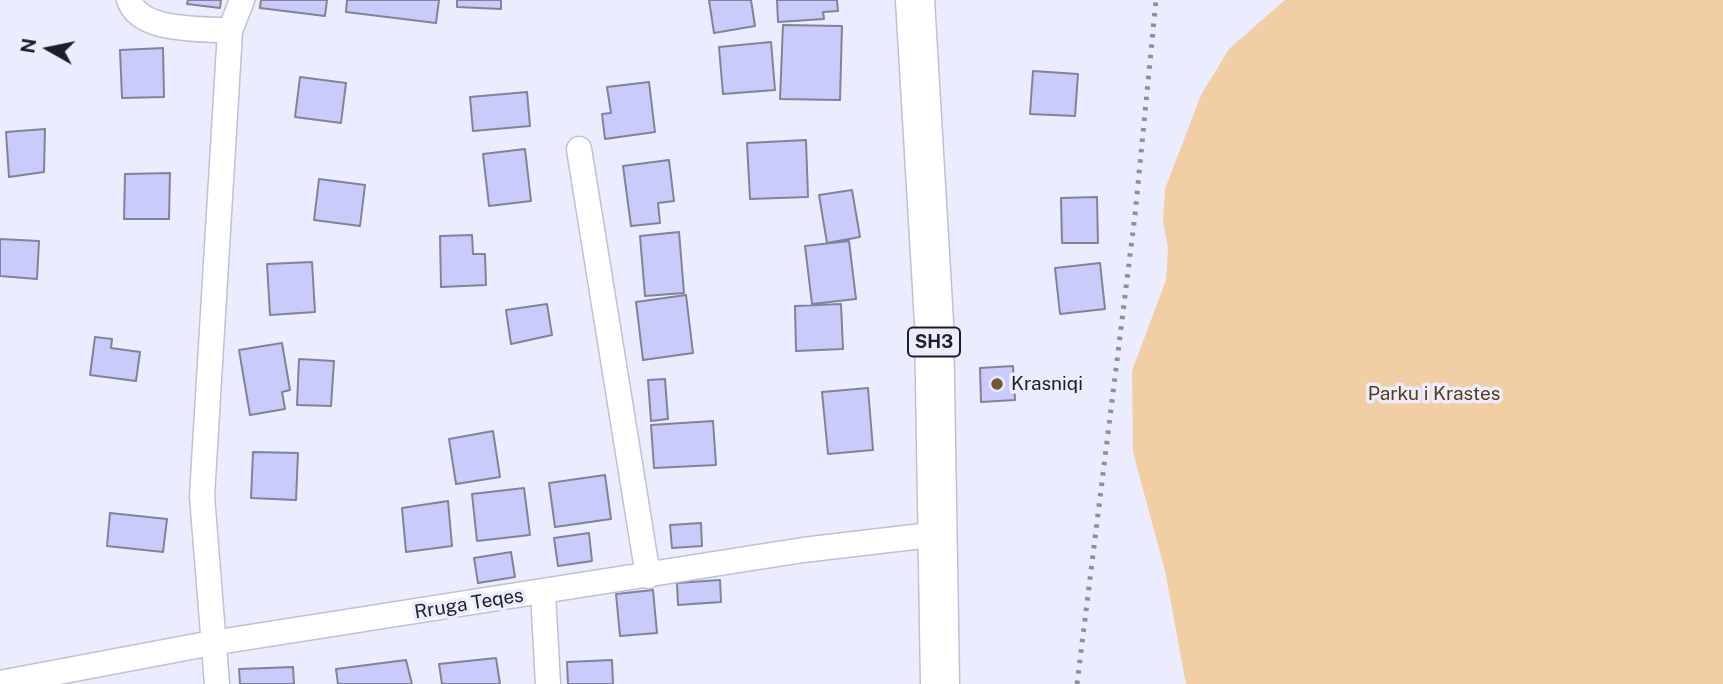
<!DOCTYPE html>
<html>
<head>
<meta charset="utf-8">
<style>
  body { margin:0 }
  #map { position:relative; width:1723px; height:684px; overflow:hidden; background:#ebecfd; font-family:"Public Sans",sans-serif }
  canvas { display:block }
  .north { position:absolute; left:14px; top:14px; width:70px; height:70px; -webkit-text-stroke:5px #ebecfd; paint-order:stroke; rotate:279deg; font-size:19px; font-weight:700; line-height:28px; text-align:center; color:#1e1e26 }
  .north::after { content:''; display:block; margin:auto; width:24px; height:32px; background:#1e1e26; clip-path:polygon(50% 0,100% 100%,50% 72%,0 100%) }
</style>
</head>
<body>
<div id="map">
<canvas width="1723" height="684"></canvas>
<div class="north">N</div>
</div>
<script>
const g = document.querySelector('canvas').getContext('2d');
g.lineJoin = 'round';
function fill(path, color) { g.fillStyle = color; g.fill(path, 'evenodd'); }
function trace(path, color, width, dash) { g.strokeStyle = color; g.lineWidth = width; g.lineCap = dash ? 'butt' : 'round'; g.setLineDash(dash || []); g.stroke(path); }
function drawText(font, color, halo, rows, align = 'center') {
  g.font = font + ' "Public Sans",sans-serif'; g.lineWidth = 7; g.setLineDash([]); g.textBaseline = 'middle'; g.strokeStyle = halo; g.fillStyle = color; for (const [text, x, y, turn = 0] of rows) {
    g.save(); g.translate(x, y); g.rotate((+turn || 0) * Math.PI / 180); g.textAlign = isNaN(turn) ? turn : align; if (halo) g.strokeText(text, 0, 0); g.fillText(text, 0, 0); g.restore();
  }
}
const green = new Path2D(`
  M1285,0H1723V684H1186L1165,571L1133,452L1132,371L1166,280L1168,249L1163,221L1165,189L1201,95L1229,49Z`);
const building = new Path2D(`
  M188,0H221L220,8L187,4Z
  M261,0H327L325,16L260,8Z
  M347,0H439L436,23L346,12Z
  M457,0H501V9L457,7Z
  M709,0H751L755,26L714,33Z
  M777,0H837L838,11L823,12L824,19L778,22Z
  M783,25L842,26L840,100L780,99Z
  M771,42L775,90L723,94L719,47Z
  M163,48L164,97L122,98L120,50Z
  M1033,71L1078,74L1075,116L1030,114Z
  M300,77L346,83L341,123L295,117Z
  M649,82L655,132L605,139L602,114L611,113L607,87Z
  M527,92L530,126L473,131L470,97Z
  M45,129L44,172L9,177L6,132Z
  M806,140L808,197L750,199L747,143Z
  M525,149L531,201L489,206L483,154Z
  M669,160L674,201L658,203L660,223L631,226L623,166Z
  M170,173L169,219H124L125,174Z
  M319,179L365,185L360,226L314,220Z
  M852,190L860,237L827,243L819,195Z
  M1097,197L1098,243H1062L1061,198Z
  M679,232L684,293L645,296L640,236Z
  M472,235L473,254H485L486,285L441,287L440,236Z
  M0,239L39,241L37,279L0,276Z
  M849,241L856,299L812,304L805,246Z
  M312,262L315,312L270,315L267,264Z
  M1100,263L1105,309L1060,314L1055,268Z
  M686,295L693,353L643,360L636,302Z
  M547,304L552,335L511,344L506,310Z
  M841,304L843,349L796,351L795,306Z
  M95,337L112,339L111,348L140,352L136,381L90,375Z
  M282,343L290,390L282,392L285,409L250,415L239,350Z
  M299,359L334,361L331,406L297,405Z
  M1013,366L1015,400L981,402L980,368Z
  M665,379L668,419L651,421L648,380Z
  M868,388L873,450L828,454L822,392Z
  M713,421L716,465L654,468L651,425Z
  M493,431L500,477L456,484L449,439Z
  M253,452L298,453L296,500L251,498Z
  M605,475L611,519L555,527L549,483Z
  M524,488L530,535L477,541L472,494Z
  M448,501L452,546L406,552L402,508Z
  M110,513L167,519L163,552L107,546Z
  M701,523L702,546L672,548L670,525Z
  M589,533L592,561L558,566L554,538Z
  M511,552L515,577L478,583L474,558Z
  M720,580L721,602L678,605L677,583Z
  M653,590L657,633L620,636L616,594Z
  M496,658L500,684H442L439,664Z
  M406,660L412,684H338L336,669Z
  M612,660L613,684H568L567,662Z
  M293,667L294,684H240L239,669Z`);
const street = new Path2D(`
  M129,0C140,33 202,28 230,31
  M579,149L648,576
  M543,593L548,684
  M0,683L212,643L803,550L939,534
  M217,684L202,496L230,31L242,0`);
const primary = new Path2D(`
  M915,0L934,322L940,684`);
const rail = new Path2D(`
  M1077,684L1135,215L1156,0`);
const markers = [
  [997,384,7,"#77572d"]
];
const shields = [
  [934,342,52]
];
const shieldNames = [
  ["SH3",934,342]
];
const poiNames = [
  ["Krasniqi",1011,384]
];
const parkNames = [
  ["Parku i Krastes",1434,394]
];
const streetNames = [
  ["Rruga Teqes",469,604,-9]
];
fill(green, '#f1cea3');
fill(building, '#c9cbfa');
trace(building, '#828397', 2);
trace(street, '#bfc0d5', 27);
trace(primary, '#bfc0d5', 41);
trace(street, '#fff', 24);
trace(primary, '#fff', 38);
trace(rail, '#8e8f9c', 5, [3.5, 7]);
for (const [x, y, r, color] of markers) { const dot = new Path2D(); dot.arc(x, y, r, 0, 2 * Math.PI); g.fillStyle = color; g.fill(dot); trace(dot, '#ebecfd', 2.5); }
for (const [x, y, w] of shields) { const box = new Path2D(); box.roundRect(x - w / 2, y - 14.5, w, 29, 5); g.fillStyle = '#ebecfd'; g.fill(box); trace(box, '#1e1e26', 2); }
drawText('bold 18px', '#1e1e26', null, shieldNames);
drawText('19px', '#1e1e26', '#ebecfd', poiNames, 'left');
drawText('19px', '#593c14', '#ebecfd', parkNames);
drawText('19px', '#1e1e26', '#ebecfd', streetNames);
</script>
</body>
</html>
